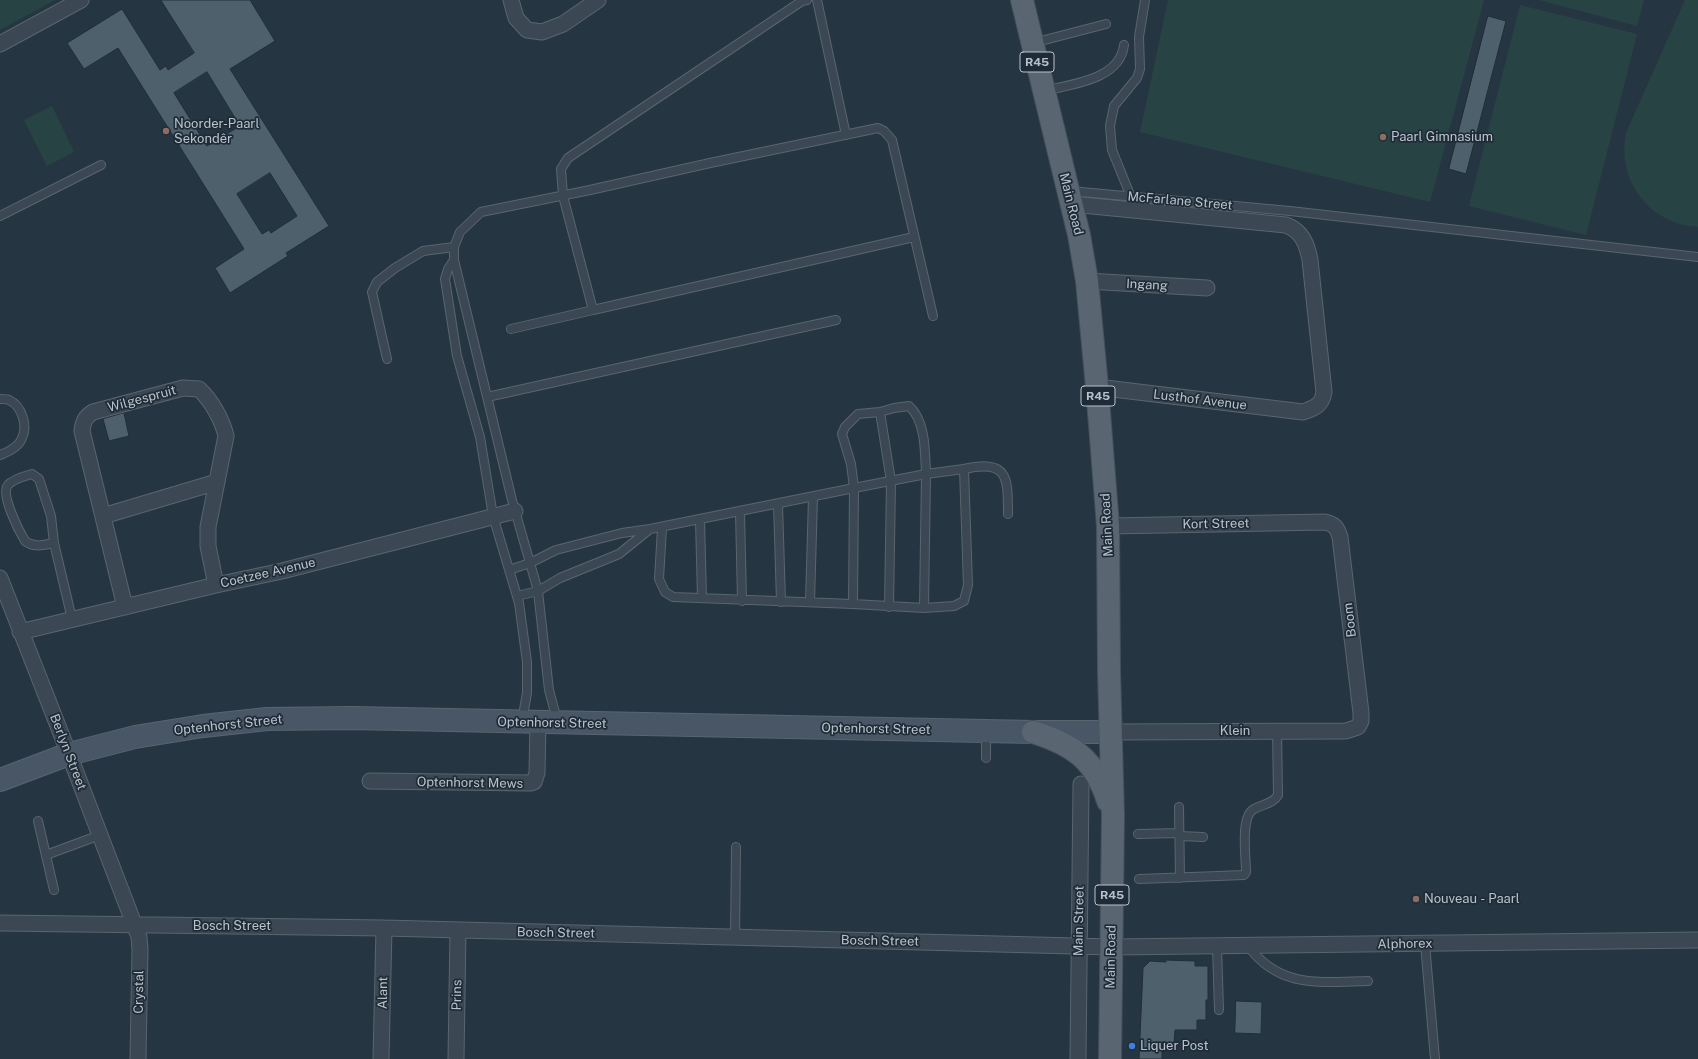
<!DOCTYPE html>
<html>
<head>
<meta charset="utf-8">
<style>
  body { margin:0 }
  canvas { display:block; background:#263542 }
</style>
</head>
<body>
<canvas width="1698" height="1059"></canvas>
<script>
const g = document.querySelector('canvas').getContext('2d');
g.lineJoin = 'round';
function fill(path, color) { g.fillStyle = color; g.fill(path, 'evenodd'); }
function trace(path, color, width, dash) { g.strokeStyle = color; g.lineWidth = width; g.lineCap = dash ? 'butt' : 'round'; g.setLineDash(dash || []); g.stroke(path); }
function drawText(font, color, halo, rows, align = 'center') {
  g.font = font + ' "Public Sans",sans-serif'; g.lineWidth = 3.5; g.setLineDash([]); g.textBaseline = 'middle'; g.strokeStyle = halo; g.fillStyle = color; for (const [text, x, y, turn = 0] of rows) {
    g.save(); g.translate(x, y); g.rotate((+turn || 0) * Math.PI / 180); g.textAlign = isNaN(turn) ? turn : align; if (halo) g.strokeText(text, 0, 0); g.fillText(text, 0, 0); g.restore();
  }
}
const green = new Path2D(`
  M0,0H55L0,30Z
  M1168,0H1484L1430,202L1140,132Z
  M1539,0H1644L1637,26Z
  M1685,0H1698V227C1650,224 1616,181 1626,133Z
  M1520,5L1637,34L1586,235L1469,206Z
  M52,106L74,152L47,166L24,120Z`);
const building = new Path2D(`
  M161,0H250L275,41L230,69L329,226L286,253L288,256L230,293L215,268L244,249L118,48L84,69L67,43L122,9L160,70L166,66L168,70L194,53ZM207,72L240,126L207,146L174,93ZM270,173L297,216L271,233L269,230L262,234L237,194Z
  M1488,16L1506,21L1466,174L1449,169Z
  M124,413L129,436L109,441L103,419Z
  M1165,960L1195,961V966H1208V1000H1206V1020H1197V1030H1175L1174,1043L1162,1042V1059H1139L1143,968L1150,961L1166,962Z
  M1236,1001L1262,1002L1261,1034L1235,1033Z`);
const service = new Path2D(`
  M807,0L802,1L568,158L561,169L563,196L593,310L914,237
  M817,0L846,135
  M1033,43L1106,24
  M1044,91C1071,84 1120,80 1124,45
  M1070,191L1290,211L1698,257
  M1131,197L1112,150L1110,126L1114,106L1137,78L1140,69L1139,37L1145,0
  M0,216L101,165
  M454,260L448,269L445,279L457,356L480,437L493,516L519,603L527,662V693L522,721
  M511,329L593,310
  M387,359L372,292L377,282L395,268L423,251L454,247
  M487,397L836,320
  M0,399C3,399 7,399 9,400C22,406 28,426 22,438C19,447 8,452 0,455
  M909,406C926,421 925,453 926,474L854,488L851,464L842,434L845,427L858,414L880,412L894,408Z
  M880,412L891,481L889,607
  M964,469C1008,459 1008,477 1008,514
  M778,504L781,602
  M740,512L742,601
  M700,520L702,598
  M650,529L854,488L853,604L673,597L665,592L659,579L662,528
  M54,543C43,545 34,548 25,541C19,531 0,494 8,485C13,479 25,476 32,474L39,479L51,516L54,543L72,619
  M509,570L530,563L556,550L622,533L650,529L619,554L560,578L538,591L517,596
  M810,602L813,497
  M853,604L924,608L926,474L964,469L968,585L964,601L954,606L924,608
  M557,720L549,690L538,591L512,500L454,260V247L460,232L481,212L590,190L710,163L878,128L884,131L892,140L933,316
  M986,758V732
  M1179,807L1180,878
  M38,821L54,890
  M1138,834L1179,833
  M1179,836L1203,837
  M46,855L100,835
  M1139,879L1244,875L1246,872C1246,857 1240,816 1254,809C1263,804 1273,804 1278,795L1277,731
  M735,938L736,847
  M1425,944L1435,1059
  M1217,946L1219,1010
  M1248,946C1280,989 1320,982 1368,981`);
const minor = new Path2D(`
  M511,0L516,18L527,30L542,32L563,24L598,0
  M0,44L81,0
  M1072,204L1286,225C1302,231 1307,244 1310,260L1324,392C1322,405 1315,408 1303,412L1097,387
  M1087,281L1207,288
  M103,516L217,482
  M1108,526L1325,522C1334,524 1337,527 1340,537L1361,713V721L1358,727L1346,731L1111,732
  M0,578L69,754L139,937L140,949L138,1059
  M125,607L82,431C83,422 85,417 93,412L183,388L199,389C211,400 222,419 226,436L208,527V546L216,585
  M20,632L216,585L282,571L515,511
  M370,781L531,783L534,782L537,773L538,722
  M0,923L384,928L1112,947L1698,940
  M381,1059L384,928
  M456,1059L458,930
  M1078,1059L1081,784`);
const secondary = new Path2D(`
  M0,780L69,754L135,737L203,726L267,719L352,718L1033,732H1111`);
const primary = new Path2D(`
  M1022,0L1079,235L1087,281L1097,387L1108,526L1109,671L1113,816L1110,1059
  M1033,732C1074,745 1095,760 1108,801`);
const markers = [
  [166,131,4,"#8d6e63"],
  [1383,137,4,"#8d6e63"],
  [1416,899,4,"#8d6e63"],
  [1132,1046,4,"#3f7fe0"]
];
const shields = [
  [1037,62,34],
  [1098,396,34],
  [1112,895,34]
];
const shieldNames = [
  ["R45",1037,62],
  ["R45",1098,396],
  ["R45",1112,895]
];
const poiNames = [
  ["Noorder-Paarl",174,124],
  ["Sekondêr",174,139],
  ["Paarl Gimnasium",1391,137],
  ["Nouveau - Paarl",1424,899],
  ["Liquer Post",1140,1046]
];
const streetNames = [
  ["McFarlane Street",1180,201,5],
  ["Main Road",1071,204,76],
  ["Ingang",1147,285,3],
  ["Wilgespruit",142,399,-15],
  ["Lusthof Avenue",1200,400,7],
  ["Kort Street",1216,524,-1],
  ["Main Road",1107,525,-93],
  ["Coetzee Avenue",268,573,-13],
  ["Boom",1350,620,-97],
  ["Optenhorst Street",552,723,1],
  ["Optenhorst Street",228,725,-6],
  ["Optenhorst Street",876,729,1],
  ["Klein",1235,731],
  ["Berlyn Street",68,752,69],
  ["Optenhorst Mews",470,783,1],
  ["Main Street",1079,921,-89],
  ["Bosch Street",232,926],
  ["Bosch Street",556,933,1],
  ["Bosch Street",880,941,1],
  ["Alphorex",1405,944,-1],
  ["Main Road",1111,957,-89],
  ["Crystal",139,992,-89],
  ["Alant",383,993,-89],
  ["Prins",457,995,-89]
];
fill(green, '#284343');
fill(building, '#4f606d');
trace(building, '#212e39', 1);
trace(service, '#59656f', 10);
trace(minor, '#59656f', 17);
trace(secondary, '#59656f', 24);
trace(primary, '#44505b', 24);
trace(service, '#3b4752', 8);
trace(minor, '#3b4752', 15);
trace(secondary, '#495665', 22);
trace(primary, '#596672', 22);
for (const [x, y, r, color] of markers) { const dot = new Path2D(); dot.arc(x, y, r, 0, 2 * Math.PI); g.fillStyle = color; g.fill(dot); trace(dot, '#1f2c37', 1.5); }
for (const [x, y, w] of shields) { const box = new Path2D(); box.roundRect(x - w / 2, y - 10, w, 20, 3); g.fillStyle = '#1f2c37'; g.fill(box); trace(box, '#b8c2cc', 1); }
drawText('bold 12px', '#b8c2cc', null, shieldNames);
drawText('13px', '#b8c2cc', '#1f2c37', poiNames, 'left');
drawText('13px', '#b8c2cc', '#1f2c37', streetNames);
</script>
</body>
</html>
